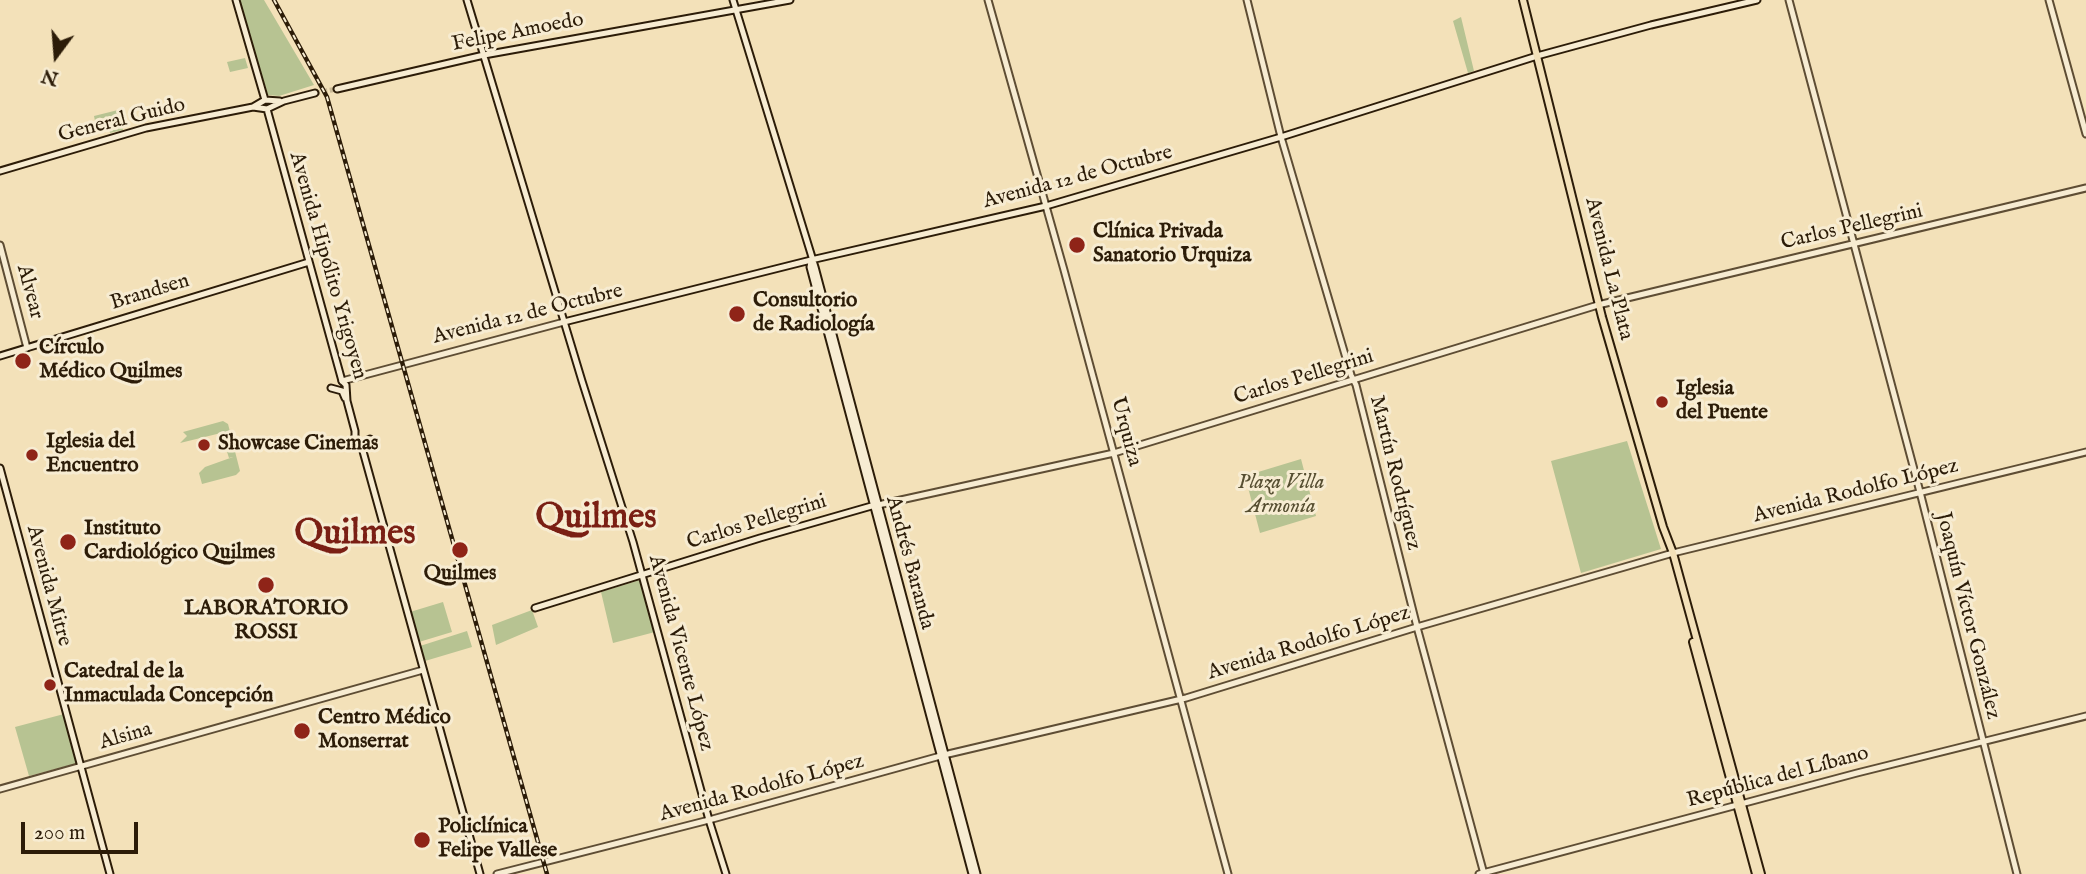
<!DOCTYPE html>
<html>
<head>
<meta charset="utf-8">
<style>
  body { margin:0 }
  #map { position:relative; width:2086px; height:874px; overflow:hidden; background:#f3e1b9; font-family:"IM FELL English",serif }
  canvas { display:block }
  .north { position:absolute; left:21px; top:21px; width:70px; height:70px; -webkit-text-stroke:5px #f7ecd2; paint-order:stroke; rotate:196deg; font-size:19px; font-weight:700; line-height:28px; text-align:center; color:#2c1c08 }
  .north::after { content:''; display:block; margin:auto; width:24px; height:32px; background:#2c1c08; clip-path:polygon(50% 0,100% 100%,50% 72%,0 100%) }
  .scale { position:absolute; left:21px; top:822px; width:117px; height:32px; box-sizing:border-box; border:4px solid #2c1c08; border-top:0; padding-left:9px; font-size:21px; line-height:24px; white-space:nowrap; color:#2c1c08; -webkit-text-stroke:5px #f7ecd2; paint-order:stroke }
</style>
</head>
<body>
<div id="map">
<canvas width="2086" height="874"></canvas>
<div class="north">N</div>
<div class="scale">200 m</div>
</div>
<script>
const g = document.querySelector('canvas').getContext('2d');
g.lineJoin = 'round';
function fill(path, color) { g.fillStyle = color; g.fill(path, 'evenodd'); }
function trace(path, color, width, dash) { g.strokeStyle = color; g.lineWidth = width; g.lineCap = dash ? 'butt' : 'round'; g.setLineDash(dash || []); g.stroke(path); }
function drawText(font, color, halo, rows, align = 'center') {
  g.font = font + ' "IM FELL English",serif'; g.lineWidth = 6; g.setLineDash([]); g.textBaseline = 'middle'; g.strokeStyle = halo; g.fillStyle = color; for (const [text, x, y, turn = 0] of rows) {
    g.save(); g.translate(x, y); g.rotate((+turn || 0) * Math.PI / 180); g.textAlign = isNaN(turn) ? turn : align; if (halo) g.strokeText(text, 0, 0); g.fillText(text, 0, 0); g.restore();
  }
}
const green = new Path2D(`
  M239,0H264L314,85L279,96L268,95Z
  M1461,17L1474,71L1468,73L1453,21Z
  M245,58L248,68L230,72L227,62Z
  M118,110L123,130L110,133L106,118L95,121L94,116Z
  M223,421L228,424L240,471L236,475L202,484L199,473L205,467L233,457L229,458L221,433L180,443L187,436L183,432Z
  M1627,441L1661,549L1581,573L1551,461Z
  M1301,459L1316,516L1260,533L1245,476Z
  M640,580L655,632L613,643L601,592Z
  M443,602L452,632L419,642L410,612Z
  M532,610L538,627L496,645L492,625Z
  M467,631L472,647L425,661L420,646Z
  M64,714L78,763L29,776L15,727Z`);
const secondaryTunnel = new Path2D(`
  M315,93L337,89`);
const tertiary = new Path2D(`
  M988,0L1064,270L1228,874
  M1247,0L1281,137L1351,375L1356,385L1417,627L1484,874
  M1789,0L1920,492L2017,874
  M2049,0L2086,134
  M0,245L27,348
  M342,381L564,322
  M878,505L1114,453L1598,305L2086,188
  M0,789L423,670
  M497,874L709,820L944,755L1186,698L1417,627L1673,553L2086,452
  M1479,874L1857,773L2086,716`);
const secondary = new Path2D(`
  M236,0L265,100
  M467,0L582,381L633,542L709,820L726,874
  M733,0L815,267L977,874
  M337,89L484,55L790,0
  M253,107L265,100L280,101
  M267,109L342,381L346,385L347,401L355,431V439L349,445
  M0,171L146,128L253,107L267,109L284,101L315,93
  M811,262L810,267L972,874
  M564,322L811,260L1046,206L1281,137L1537,56L1651,25L1757,0
  M0,356L309,262
  M331,388L342,391L345,398
  M361,444L480,874
  M349,445L361,444L370,439
  M0,468L110,874
  M535,608L760,538L875,505`);
const primary = new Path2D(`
  M1523,0L1602,317L1663,527L1673,553L1761,874
  M1693,642L1756,874`);
const rail = new Path2D(`
  M274,0L327,97L547,874`);
const markers = [
  [1077,245,9,"#8f2418"],
  [737,314,9,"#8f2418"],
  [23,361,9,"#8f2418"],
  [1662,402,7,"#8f2418"],
  [204,445,7,"#8f2418"],
  [32,455,7,"#8f2418"],
  [68,542,9,"#8f2418"],
  [460,550,9,"#8f2418"],
  [266,585,9,"#8f2418"],
  [50,685,7,"#8f2418"],
  [302,731,9,"#8f2418"],
  [422,840,9,"#8f2418"]
];
const streetNames = [
  ["Felipe Amoedo",518,33,-11],
  ["General Guido",122,121,-14],
  ["Avenida 12 de Octubre",1078,178,-15],
  ["Carlos Pellegrini",1852,228,-13],
  ["Avenida Hipólito Yrigoyen",327,266,74],
  ["Avenida La Plata",1608,269,76],
  ["Alvear",29,292,75],
  ["Brandsen",150,293,-17],
  ["Avenida 12 de Octubre",528,315,-14],
  ["Carlos Pellegrini",1304,378,-17],
  ["Urquiza",1125,432,75],
  ["Martín Rodríguez",1394,473,76],
  ["Avenida Rodolfo López",1856,492,-14],
  ["Carlos Pellegrini",757,523,-17],
  ["Andrés Baranda",909,563,75],
  ["Avenida Mitre",48,586,75],
  ["Joaquín Víctor González",1967,616,76],
  ["Avenida Rodolfo López",1309,644,-17],
  ["Avenida Vicente López",680,653,75],
  ["Alsina",126,737,-16],
  ["República del Líbano",1778,778,-15],
  ["Avenida Rodolfo López",762,789,-15]
];
const poiNames = [
  ["Clínica Privada",1093,233],
  ["Sanatorio Urquiza",1093,257],
  ["Consultorio",753,302],
  ["de Radiología",753,326],
  ["Círculo",39,349],
  ["Médico Quilmes",39,373],
  ["Iglesia",1676,390],
  ["del Puente",1676,414],
  ["Iglesia del",46,443],
  ["Encuentro",46,467],
  ["Showcase Cinemas",218,445],
  ["Instituto",84,530],
  ["Cardiológico Quilmes",84,554],
  ["Quilmes",460,575,"center"],
  ["LABORATORIO",266,610,"center"],
  ["ROSSI",266,634,"center"],
  ["Catedral de la",64,673],
  ["Inmaculada Concepción",64,697],
  ["Centro Médico",318,719],
  ["Monserrat",318,743],
  ["Policlínica",438,828],
  ["Felipe Vallese",438,852]
];
const parkNames = [
  ["Plaza Villa",1281,484],
  ["Armonía",1281,508]
];
const townNames = [
  ["Quilmes",596,520],
  ["Quilmes",355,536]
];
fill(green, '#b7c392');
trace(secondaryTunnel, '#cbba96', 5, [5, 2.5]);
trace(tertiary, '#5e4d34', 9);
trace(secondary, '#2c1c08', 9);
trace(primary, '#2c1c08', 10);
trace(tertiary, '#f7ecd2', 5);
trace(secondary, '#f7ecd2', 5);
trace(primary, '#f3e1b9', 6);
trace(rail, '#2c1c08', 4.5);
trace(rail, '#f7ecd2', 2, [5]);
for (const [x, y, r, color] of markers) { const dot = new Path2D(); dot.arc(x, y, r, 0, 2 * Math.PI); g.fillStyle = color; g.fill(dot); trace(dot, '#f7ecd2', 2.5); }
drawText('21px', '#2c1c08', '#f7ecd2', streetNames);
drawText('bold 21px', '#2c1c08', '#f7ecd2', poiNames, 'left');
drawText('italic 21px', '#564e31', '#f7ecd2', parkNames);
drawText('bold 35px', '#7a1f14', '#f7ecd2', townNames);
</script>
</body>
</html>
